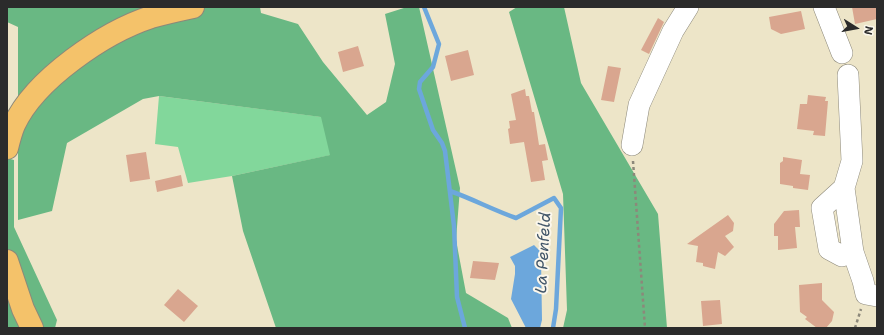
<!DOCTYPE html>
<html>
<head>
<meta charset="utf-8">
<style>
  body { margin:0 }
  #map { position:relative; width:884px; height:335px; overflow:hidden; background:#ede5c8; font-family:"Shantell Sans",sans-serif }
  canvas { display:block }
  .frame { position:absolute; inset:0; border:8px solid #2b2b2b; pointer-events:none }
  .north { position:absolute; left:836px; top:8px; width:40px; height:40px; -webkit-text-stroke:3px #fbf7ec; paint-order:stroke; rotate:101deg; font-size:11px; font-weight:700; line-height:16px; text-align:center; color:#2b2b2b }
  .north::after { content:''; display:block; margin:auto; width:14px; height:18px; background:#2b2b2b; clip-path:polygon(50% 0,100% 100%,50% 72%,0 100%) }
</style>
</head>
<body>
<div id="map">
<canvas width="884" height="335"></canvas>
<div class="frame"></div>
<div class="north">N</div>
</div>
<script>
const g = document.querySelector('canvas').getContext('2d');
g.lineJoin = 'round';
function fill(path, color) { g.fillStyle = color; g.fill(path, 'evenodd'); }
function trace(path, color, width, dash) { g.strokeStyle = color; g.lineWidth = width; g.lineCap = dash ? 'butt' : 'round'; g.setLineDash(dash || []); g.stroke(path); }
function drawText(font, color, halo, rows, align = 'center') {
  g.font = font + ' "Shantell Sans",sans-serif'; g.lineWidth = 4; g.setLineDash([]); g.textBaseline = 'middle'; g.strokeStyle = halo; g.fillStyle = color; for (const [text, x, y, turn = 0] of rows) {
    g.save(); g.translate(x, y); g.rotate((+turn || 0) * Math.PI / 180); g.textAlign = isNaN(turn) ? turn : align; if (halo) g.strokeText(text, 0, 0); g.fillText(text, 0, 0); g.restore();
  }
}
const green = new Path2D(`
  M159,96L322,117L331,155L232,176L188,183L178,147L155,144Z`);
const forest = new Path2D(`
  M7,7H260L261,13L298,24L323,62L367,115L386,102L395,64L385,14L407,7H419L460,188L456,240L466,293L508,318L512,328H276L243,231L232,176L330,155L321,117L159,96L143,99L67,143L52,211L18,220V27L7,22Z
  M517,7H564L581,83L658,214L667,328H563L567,310L563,194L509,12Z
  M7,158L14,160V227L57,320L55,328H7Z`);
const water = new Path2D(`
  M534,245L540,251L541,258L542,320L540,328H526L511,299L515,274V266L510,257Z`);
const stream = new Path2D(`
  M424,7L439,44L433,67L420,82L419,89L433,130L442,143L445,151L454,226L457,297L465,328
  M450,191C473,199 493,210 516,218L554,198L561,208L556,309L553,328`);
const building = new Path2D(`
  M852,7H877V19L855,24Z
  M801,11L805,29L781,34L771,29L769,17Z
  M658,18L664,22L649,54L641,50Z
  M358,46L364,66L343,72L338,52Z
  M468,50L474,75L451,81L445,56Z
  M608,66L621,68L614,102L601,100Z
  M525,89L526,96H529L532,112H534L539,145L545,144L548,160L542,161L545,180L531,182L524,142L510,144L508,129L510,128L509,121L516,120L511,94Z
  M808,95L826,97L825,101H828L825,136L813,135L814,131L797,129L800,104H807Z
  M146,152L150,179L130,182L126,155Z
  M783,157L802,160L800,174L810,175L808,190L793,188V186L780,184V163L783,161Z
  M181,175L183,186L157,192L155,181Z
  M799,210L800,227H795L797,248L778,250V236H774V224L784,211Z
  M728,215L734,223L733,231L725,236L734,247L725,256L718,252L715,269L703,266V263L696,262L698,246L687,244Z
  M473,261L499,263L495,280L470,278Z
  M822,283V300L834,312L832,321L826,328H817L805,319L807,317L800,312L799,285Z
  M178,289L198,306L184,322L164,305Z
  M720,300L722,324L703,326L701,301Z`);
const path = new Path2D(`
  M633,161L645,328
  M855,328L861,309`);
const minor = new Path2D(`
  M824,7L842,53
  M848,75L852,161L844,188L853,252L863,281L866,294L877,296
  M632,145L639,105L673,31L688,7
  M844,188L822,208L829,249L842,256L853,252`);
const major = new Path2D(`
  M7,148C9,140 11,132 14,125C35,79 105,32 151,17C165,13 179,10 193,7
  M7,261L23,309L32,328`);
const waterNames = [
  ["La Penfeld",544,253,-87]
];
fill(green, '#82d79b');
fill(forest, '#69b883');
fill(water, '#6ca7dc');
trace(stream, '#6ca7dc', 4.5);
fill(building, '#d9a68f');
trace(minor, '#8c887a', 22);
trace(major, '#8c887a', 24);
trace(path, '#8c887a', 2.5, [3, 3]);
trace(minor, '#fff', 21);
trace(major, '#f4c26a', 22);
drawText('italic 16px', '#425669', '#fbf7ec', waterNames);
</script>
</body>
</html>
